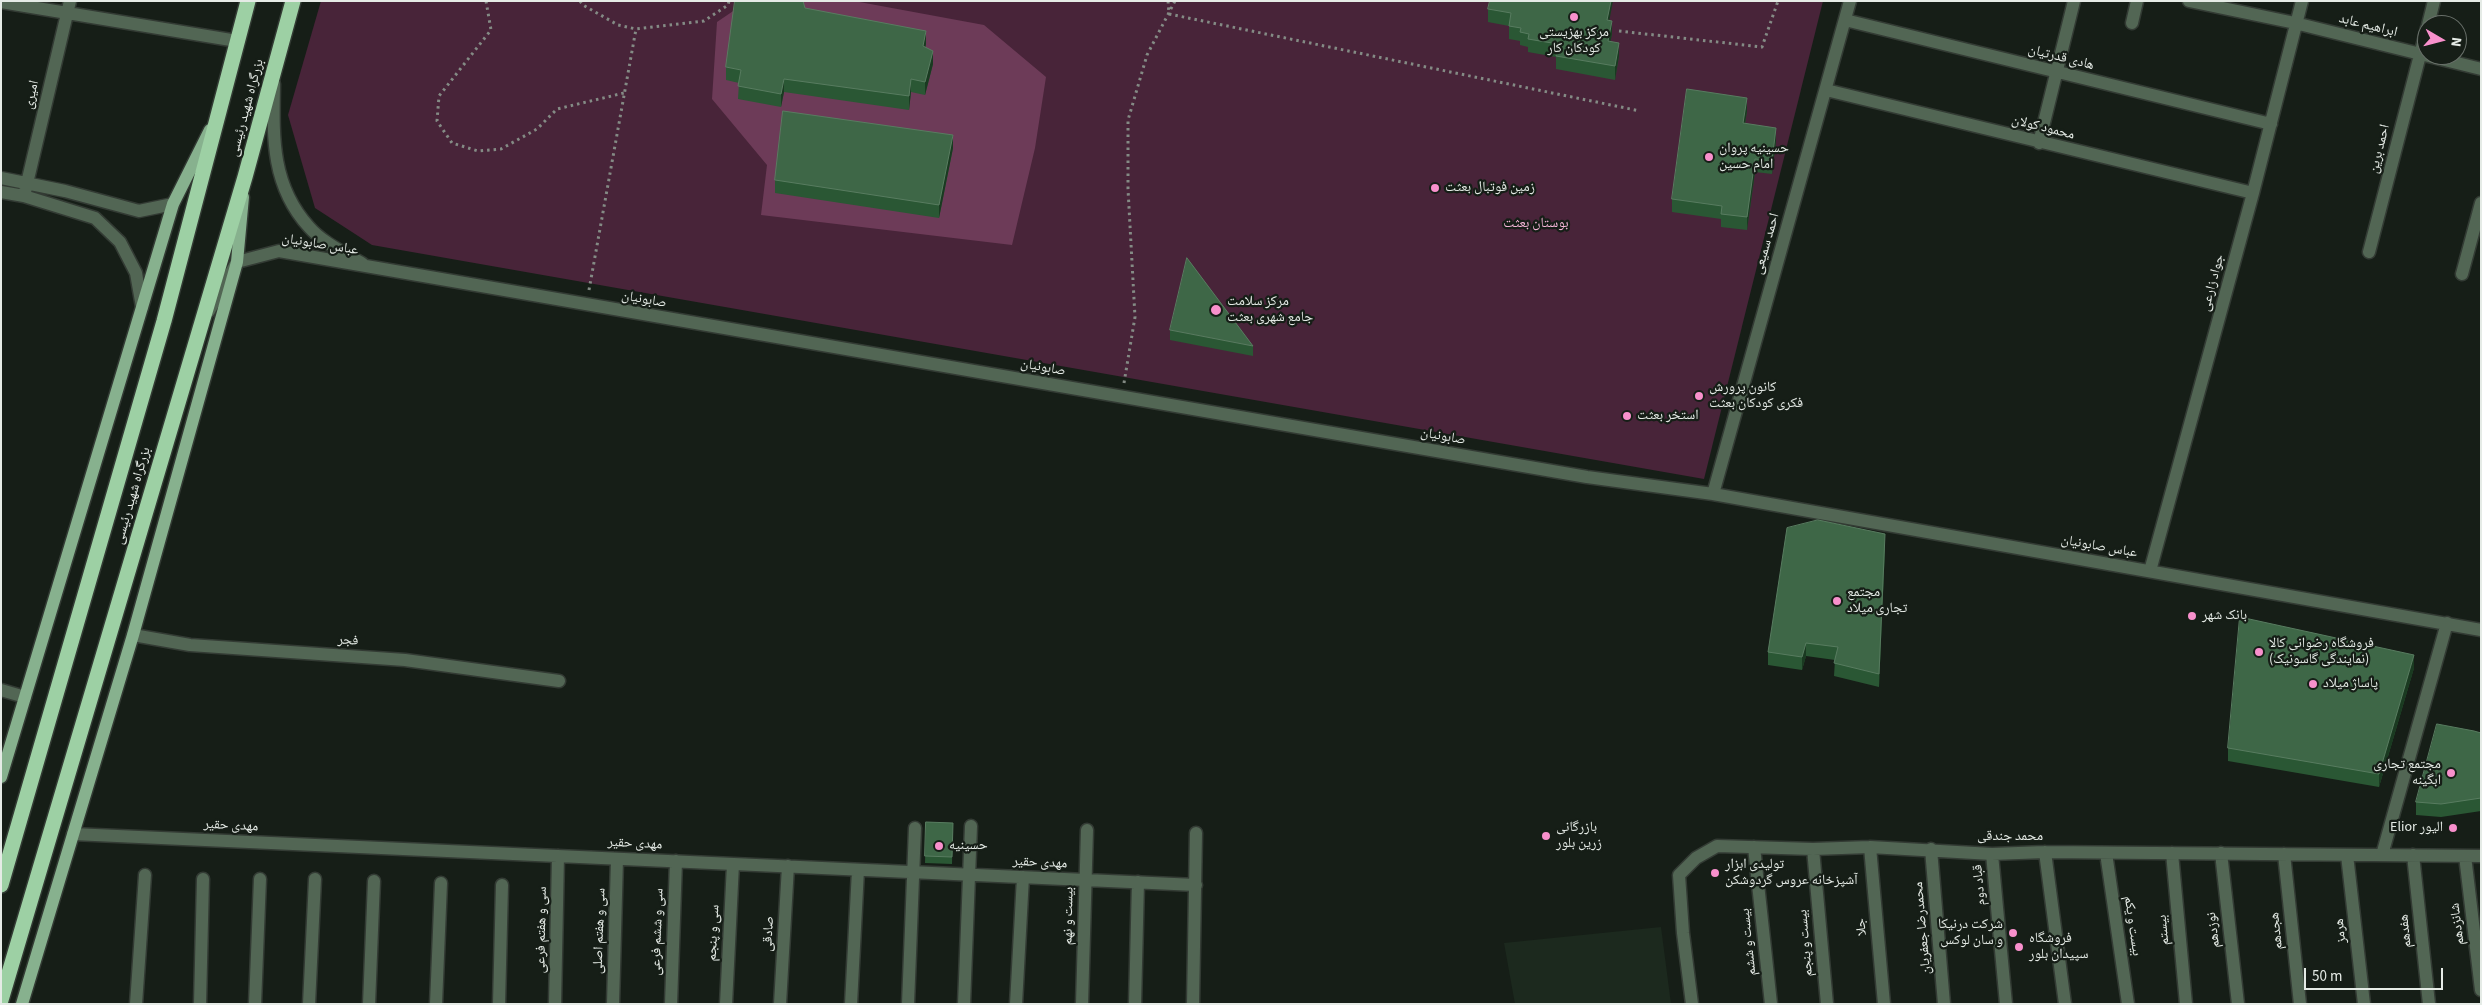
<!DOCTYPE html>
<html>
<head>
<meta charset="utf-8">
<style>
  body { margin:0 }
  #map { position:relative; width:2482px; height:1005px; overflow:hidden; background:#161e17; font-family:"Source Sans 3",sans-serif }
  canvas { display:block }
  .frame { position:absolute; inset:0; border:2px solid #e5ebe6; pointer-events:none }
  .north { position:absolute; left:2417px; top:15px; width:50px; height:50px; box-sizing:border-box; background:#161e17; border:1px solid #69706a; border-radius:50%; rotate:98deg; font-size:14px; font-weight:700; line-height:20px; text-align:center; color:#e5ebe6 }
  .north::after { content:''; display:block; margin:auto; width:18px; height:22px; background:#f890cc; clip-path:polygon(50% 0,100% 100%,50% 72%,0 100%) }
  .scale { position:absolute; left:2304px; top:968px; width:139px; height:22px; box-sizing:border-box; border:2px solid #e5ebe6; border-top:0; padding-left:6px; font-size:15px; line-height:18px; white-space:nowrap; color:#e5ebe6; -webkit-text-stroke:4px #161e17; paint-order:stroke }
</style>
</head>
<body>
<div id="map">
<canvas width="2482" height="1005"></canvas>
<div class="frame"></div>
<div class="north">N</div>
<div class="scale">50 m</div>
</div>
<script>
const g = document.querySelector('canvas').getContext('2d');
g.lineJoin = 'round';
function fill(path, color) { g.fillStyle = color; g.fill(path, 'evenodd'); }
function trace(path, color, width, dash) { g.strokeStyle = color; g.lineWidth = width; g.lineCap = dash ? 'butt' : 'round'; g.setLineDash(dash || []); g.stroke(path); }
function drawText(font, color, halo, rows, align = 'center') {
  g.font = font + ' "Source Sans 3","Noto Naskh Arabic",sans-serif'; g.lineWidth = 4.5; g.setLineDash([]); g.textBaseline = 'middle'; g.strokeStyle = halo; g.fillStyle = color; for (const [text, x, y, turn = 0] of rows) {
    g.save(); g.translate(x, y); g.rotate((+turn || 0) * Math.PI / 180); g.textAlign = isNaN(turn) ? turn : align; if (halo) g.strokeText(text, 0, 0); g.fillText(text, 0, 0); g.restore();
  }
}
const built = new Path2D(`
  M1661,927L1671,1004H1515L1504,943Z`);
const green = new Path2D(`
  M321,1H1823L1704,479L372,245L315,208L288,115Z`);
const forest = new Path2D(`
  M748,1H854L984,25L1046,77L1035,148L1012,245L761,215L767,165L712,99L717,22Z`);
const path = new Path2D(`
  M486,1L491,30L439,96L437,121L452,143L478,151L501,149L537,129L557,109L624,93
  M580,1L583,5L618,25L636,29
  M1168,1L1169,14L1640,111
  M1619,31L1762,47L1778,1
  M589,290L636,29L704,21L728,5L729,1
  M1124,383L1135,317L1128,189V120L1147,55L1175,1`);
const minor = new Path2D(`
  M2189,1L2295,23L2481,69
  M1,2L237,41
  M1845,20L2271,124
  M2132,23L2137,1
  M2428,25L2434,1
  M274,84C273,137 271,185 309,227C323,243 345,253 363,264
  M1826,90L2253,193
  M2039,143L2074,1
  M1,178L65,191L139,211L173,204
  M1,192L24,196L95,218L120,242L136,273L142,307
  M24,196L70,1
  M2369,252L2427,28
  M2462,274L2481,203
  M209,311L237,262L279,251L1587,477L1713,494L2481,630
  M1713,494L1850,1
  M2150,571L2253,193L2302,1
  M133,635L190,645L405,660L559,681
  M1,690L25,697
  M73,834L1196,885
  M1754,847L1771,1004
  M1870,847L1884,1004
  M1813,849L1827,1004
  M1931,849L1944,1004
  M2045,852L2065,1004
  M2106,853L2128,1004
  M2172,853L2186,1004
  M2221,853L2238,1004
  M1992,854L2006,1004
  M2284,854L2300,1004
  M2347,855L2364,1004
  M2382,855L2447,623
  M2413,855L2429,1004
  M2465,856L2481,990
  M136,1004L145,875
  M200,1004L203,879
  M255,1004L260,879
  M309,1004L315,879
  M369,1004L374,881
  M436,1004L441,883
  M499,1004L502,885
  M555,1004L558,856
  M613,1004L617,859
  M671,1004L676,861
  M726,1004L733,864
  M780,1004L788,866
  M851,1004L858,870
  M908,1004L915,828
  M964,1004L971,826
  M1016,1004L1023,877
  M1082,1004L1087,830
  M1135,1004L1138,882
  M1193,1004L1196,833
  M1692,1004L1683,933L1679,875L1696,858L1717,846L1813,849L1870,847L1992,854L2045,852L2481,856`);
const major = new Path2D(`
  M1,777L173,204L210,130
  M22,1004L133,635L237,262L243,197`);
const highway = new Path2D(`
  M1,885L164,321L248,1
  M1,1000L245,177L293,1`);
const wall = new Path2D(`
  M1488,9L1609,20L1612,34L1610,41L1619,56L1615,80L1556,69V57L1528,52V47L1520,45V41L1509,39V26L1488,22Z
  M926,44L925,47L933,64L925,95L911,92L909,110L784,92L781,107L738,99L739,83L726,80V67Z
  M1747,111L1745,124L1776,141L1772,174L1755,172L1747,230L1721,227V219L1672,212V199Z
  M953,148L939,218L775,193V180Z
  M1170,330L1253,346V356L1170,340Z
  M1885,548L1879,687L1834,676L1835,660L1806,656L1802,670L1768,665V652Z
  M2414,668L2379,787L2228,761V748Z
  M2481,733V811L2441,817L2416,815V802Z
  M926,822L953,823L952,864L925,863Z`);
const shadedWall = new Path2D(`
  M1611,1H1613L1607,33V20Z
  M1612,21V34L1608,54V41Z
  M926,31V44L923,59V46Z
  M1619,43V56L1615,80V66Z
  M933,51V64L925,95V82Z
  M784,79V92L781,107V94Z
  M911,79V92L909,110V96Z
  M1747,98V111L1743,136V123Z
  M1776,128V141L1772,174V161Z
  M953,135V148L939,218V205Z
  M1755,159V172L1747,230V217Z
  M1885,534V548L1879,687V674Z
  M1806,643V656L1802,670V657Z
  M2414,655V668L2379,787V774Z`);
const building = new Path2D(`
  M735,1H803L805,8L926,31L923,46L933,51L925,82L911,79L909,96L784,79L781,94L738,86L741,70L726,67Z
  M1490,1H1611L1607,20L1612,21L1608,41L1619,43L1615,66L1556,56L1558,44L1528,39L1529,34L1520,32L1521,28L1509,26L1511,13L1488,9Z
  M1687,89L1747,98L1743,123L1776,128L1772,161L1755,159L1747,217L1721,214L1722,206L1672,199Z
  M783,111L953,135L939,205L775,180Z
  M1187,258L1253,346L1170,330Z
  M1818,520L1885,534L1879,674L1834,663L1838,647L1806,643L1802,657L1768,652L1787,528Z
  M2240,617L2414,655L2379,774L2228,748Z
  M2437,724L2474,731L2481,733V798L2441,804L2416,802Z
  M926,822L953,823L952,857L925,856Z`);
const markers = [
  [1574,17,5,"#f890cc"],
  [1709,157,5,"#f890cc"],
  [1435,188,5,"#f890cc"],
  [1216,310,6,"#f890cc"],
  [1699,396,5,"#f890cc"],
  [1627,416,5,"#f890cc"],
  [1837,601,5,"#f890cc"],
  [2192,616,5,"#f890cc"],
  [2259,652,5,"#f890cc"],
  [2313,684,5,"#f890cc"],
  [2451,773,5,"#f890cc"],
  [2453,828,5,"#f890cc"],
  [1546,836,5,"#f890cc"],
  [939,846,5,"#f890cc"],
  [1715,873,5,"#f890cc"],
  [2013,933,5,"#f890cc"],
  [2019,947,5,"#f890cc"]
];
const streetNames = [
  ["ابراهیم عابد",2368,26,14],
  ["هادی قدرتیان",2061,58,14],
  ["امیری",32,95,-77],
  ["بزرگراه شهید رئیسی",247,108,-75],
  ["محمود کولان",2043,128,14],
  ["احمد برین",2380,149,-76],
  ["احمد سمیعی",1767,244,-74],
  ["عباس صابونیان",320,245,9],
  ["جواد زارعی",2213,283,-75],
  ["صابونیان",644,300,10],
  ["صابونیان",1043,368,10],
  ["صابونیان",1443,437,10],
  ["بزرگراه شهید رئیسی",133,496,-74],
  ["عباس صابونیان",2099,547,10],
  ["فجر",348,641,4],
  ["مهدی حقیر",231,826,3],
  ["محمد جندقی",2010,837],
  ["مهدی حقیر",635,844,3],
  ["مهدی حقیر",1040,863,3],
  ["قباد دوم",1980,885,-95],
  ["بیست و نهم",1069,916,-89],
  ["شانزدهم",2458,924,-97],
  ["بیست و یکم",2132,926,82],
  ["جلا",1862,927,-95],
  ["محمدرضا جعفریان",1923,928,-95],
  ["سی و هفتم فرعی",542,930,-89],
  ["بیستم",2164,930,-95],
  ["نوزدهم",2214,930,-97],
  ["سی و هفتم اصلی",600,931,-88],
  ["هجدهم",2277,931,-96],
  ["هرمز",2341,931,-97],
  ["هفدهم",2406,931,-96],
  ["سی و ششم فرعی",658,932,-88],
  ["سی و پنجم",714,933,-87],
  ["صادقی",769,934,-87],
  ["بیست و ششم",1749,942,-96],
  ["بیست و پنجم",1806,943,-95]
];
const poiNames = [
  ["مرکز بهزیستی",1574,33,"center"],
  ["کودکان کار",1574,49,"center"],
  ["حسینیه پروان",1719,149],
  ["امام حسین",1719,165],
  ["زمین فوتبال بعثت",1445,188],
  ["مرکز سلامت",1227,302],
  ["جامع شهری بعثت",1227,318],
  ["کانون پرورش",1709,388],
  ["فکری کودکان بعثت",1709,404],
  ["استخر بعثت",1637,416],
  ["مجتمع",1847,593],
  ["تجاری میلاد",1847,609],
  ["بانک شهر",2202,616],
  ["فروشگاه رضوانی کالا",2269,644],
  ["(نمایندگی گاسونیک)",2269,660],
  ["پاساژ میلاد",2323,684],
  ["مجتمع تجاری",2441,765,"right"],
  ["ابگینه",2441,781,"right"],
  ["بازرگانی",1556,828],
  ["زرین بلور",1556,844],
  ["Elior الیور",2443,828,"right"],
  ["حسینیه",949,846],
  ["تولیدی ابزار",1725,865],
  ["آشپزخانه عروس گردوشکن",1725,881],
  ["شرکت درنیکا",2003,925,"right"],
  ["و سان لوکس",2003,941,"right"],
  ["فروشگاه",2029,939],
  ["سپیدان بلور",2029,955]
];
const parkNames = [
  ["بوستان بعثت",1536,224]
];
fill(built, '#1c291e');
fill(green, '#482439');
fill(forest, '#6d3b58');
trace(minor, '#333b34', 15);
trace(major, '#333b34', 15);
trace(highway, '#333b34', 18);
trace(path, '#848b85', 3, [2.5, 4]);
trace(minor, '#526654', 12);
trace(major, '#87b18e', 12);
trace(highway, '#9dd0a4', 15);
fill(wall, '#2a5734');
fill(shadedWall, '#1a3a21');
fill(building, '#3e6747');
trace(building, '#587c60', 1);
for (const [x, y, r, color] of markers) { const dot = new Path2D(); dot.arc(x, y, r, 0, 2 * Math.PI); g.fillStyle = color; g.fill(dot); trace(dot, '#161e17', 2); }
drawText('14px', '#e5ebe6', '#161e17', streetNames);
drawText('14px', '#e5ebe6', '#161e17', poiNames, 'left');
drawText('14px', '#f7b6d9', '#161e17', parkNames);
</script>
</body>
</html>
